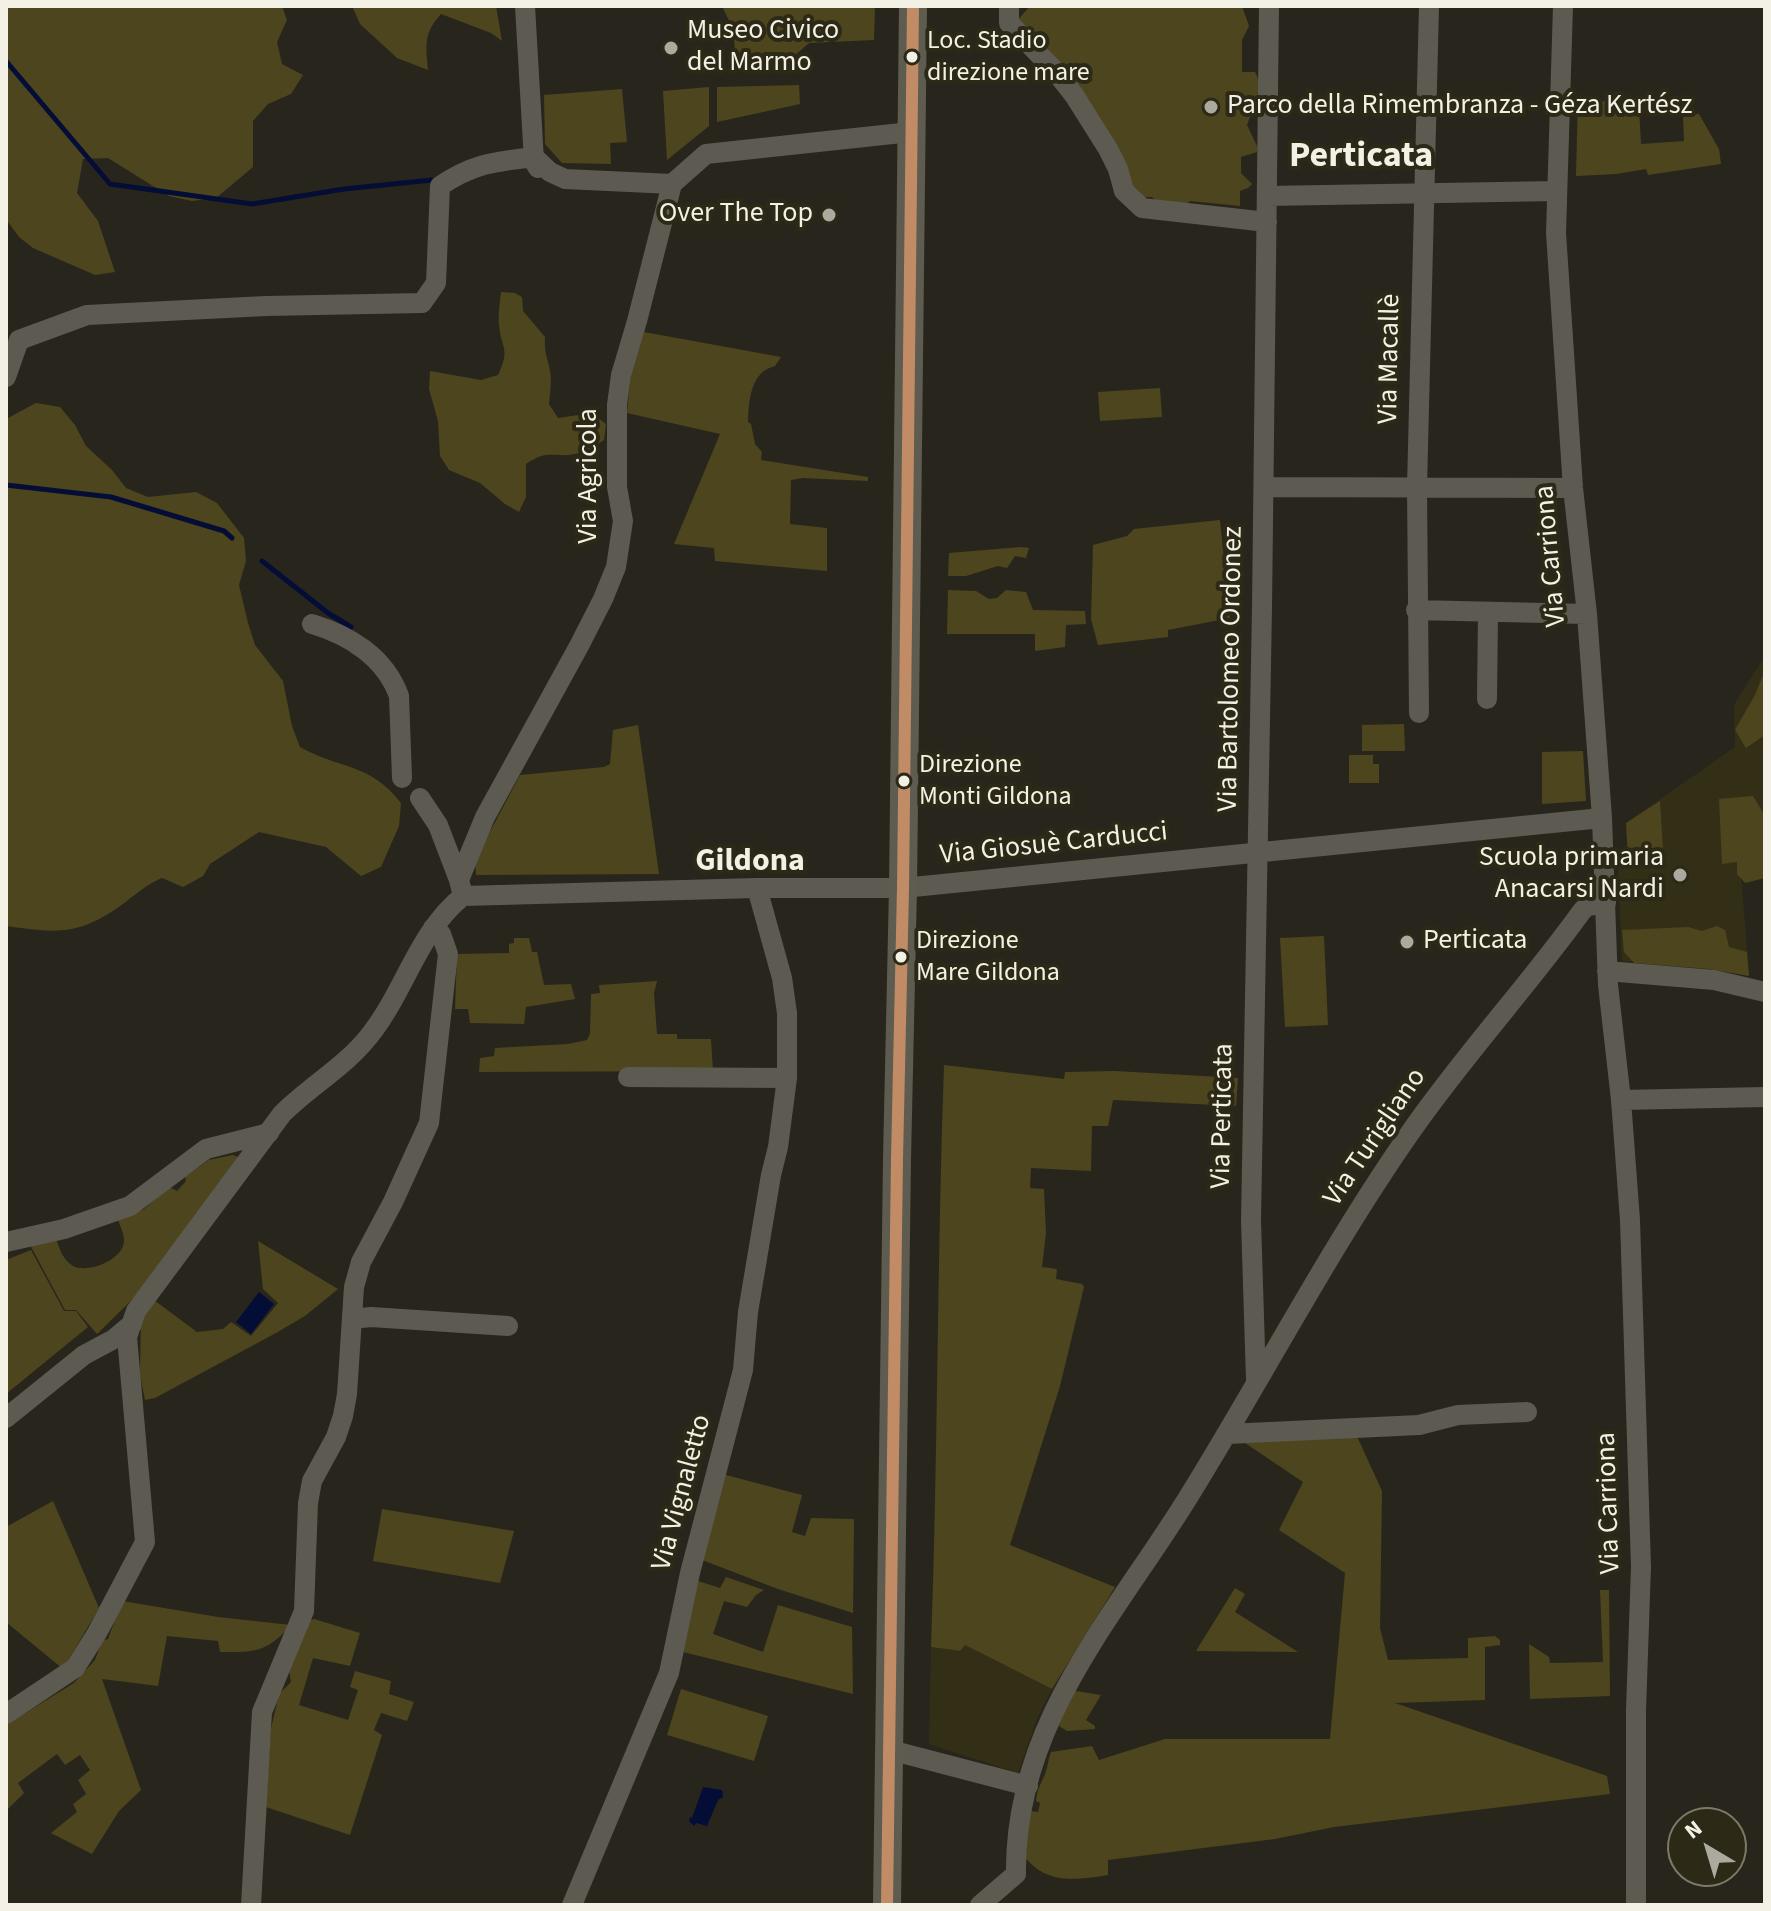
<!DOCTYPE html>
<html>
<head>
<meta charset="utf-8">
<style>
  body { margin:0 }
  #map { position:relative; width:1771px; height:1911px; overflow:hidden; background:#28261c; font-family:"Source Sans 3",sans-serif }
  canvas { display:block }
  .frame { position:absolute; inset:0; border:8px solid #f3f0e5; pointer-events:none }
  .north { position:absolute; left:1667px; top:1807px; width:80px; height:80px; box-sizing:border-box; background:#2d2917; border:2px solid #7c7969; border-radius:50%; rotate:322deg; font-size:22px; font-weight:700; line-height:32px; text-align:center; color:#f3f0e5 }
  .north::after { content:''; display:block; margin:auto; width:28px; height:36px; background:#aca99f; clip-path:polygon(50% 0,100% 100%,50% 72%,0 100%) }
</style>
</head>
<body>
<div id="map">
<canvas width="1771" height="1911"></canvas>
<div class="frame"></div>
<div class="north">N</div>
</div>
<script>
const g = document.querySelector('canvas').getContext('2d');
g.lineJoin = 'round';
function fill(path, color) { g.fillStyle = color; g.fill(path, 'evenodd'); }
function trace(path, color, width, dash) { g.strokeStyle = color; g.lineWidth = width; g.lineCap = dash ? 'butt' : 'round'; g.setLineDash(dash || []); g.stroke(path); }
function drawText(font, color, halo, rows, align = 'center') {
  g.font = font + ' "Source Sans 3",sans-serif'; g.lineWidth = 8; g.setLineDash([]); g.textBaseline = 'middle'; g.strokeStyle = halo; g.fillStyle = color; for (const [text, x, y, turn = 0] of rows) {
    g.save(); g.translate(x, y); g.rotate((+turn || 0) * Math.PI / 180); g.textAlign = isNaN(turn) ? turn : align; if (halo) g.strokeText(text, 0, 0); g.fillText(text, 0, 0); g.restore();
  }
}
const built = new Path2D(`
  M1765,656V843L1739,849L1749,976L1709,969L1622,961L1618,862L1628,859L1626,823L1735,747L1734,705Z
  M965,1645L1052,1689L1037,1719L1018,1773L929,1744L931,1647L959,1651Z`);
const green = new Path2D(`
  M6,6H282L287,20L277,42L282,64L303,75L291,94L268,104L253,121V167L216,198L192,201L169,196L108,158L83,159L77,193L98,221L115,272L95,275L33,248L19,237L8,222L6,212Z
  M352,6H496L502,41L491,33L441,14C423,34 426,45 428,70L397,58L360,24Z
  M722,6H875L874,40L809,43L792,58L736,62L733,29Z
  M1030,6H1242L1249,26L1242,40V72H1255C1266,91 1253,108 1247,125L1257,146V152L1241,157V173L1252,184L1248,188L1240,191V206L1190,201L1183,207L1156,201L1152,197H1137L1015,23Z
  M799,85L800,104L717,122V87Z
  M709,87V126L667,160L663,91Z
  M622,89L627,142L610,143L611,164L562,163L545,144L544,95Z
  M1578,97L1639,107L1641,144L1684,141L1683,115L1699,114L1719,149L1721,164L1648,175L1646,169L1616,174L1576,176Z
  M501,292L515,293L522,297L523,311L545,337C544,351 547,357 550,370C552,381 550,393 549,404L558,418L592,413L606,424L604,440C595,446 586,452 575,454C553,458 548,449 526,464V497L519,512L505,504L480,483L449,470L440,456L438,421L429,389L430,371L481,380L498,375C511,348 501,349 499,325C498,314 500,302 501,292Z
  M644,332L781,357L775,366C750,372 749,401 748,422L751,424L755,444L762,452L761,460L868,477V481L803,478L791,480L790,524L827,528V571L715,561L714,548L674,544L720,434L627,413L631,373Z
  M1160,388L1162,417L1100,421L1098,392Z
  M36,403L60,407L75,425L86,446L112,470L126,488L148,497L196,492L217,503L244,538L246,561L239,585L248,623L255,645L283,681L292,726L300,747C341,770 369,762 401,803L399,826L381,867L361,876L326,847L259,832L210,864L203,876L183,887L162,878C143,886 136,895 120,906C78,936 55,933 6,926V419Z
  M1220,520L1230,618L1168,630V637L1098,645L1091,619L1093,545L1127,536L1134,529Z
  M1021,547L1029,548L1026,558L1015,556L1007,568L998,566L966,576H948L949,553Z
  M948,590L976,591L989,599L997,598L1006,590L1026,592L1033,610L1085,611L1086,624L1066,625L1065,647L1035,651V634H947Z
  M1765,670V735L1746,748L1735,730L1755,695Z
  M1404,724L1405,751H1362V725Z
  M638,725L659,874L476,875L475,860L520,775L604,767L610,764L613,730Z
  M1583,751L1586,801L1542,804V752Z
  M1349,755H1373V764H1379V783H1349Z
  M1753,796L1765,816V878L1745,883L1737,874V862L1722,864L1719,799Z
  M1660,801L1664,865L1631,867L1628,859L1626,823Z
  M1717,926L1725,930L1729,947L1747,952L1749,976L1709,969L1634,963L1624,952L1622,930L1688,927L1702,931Z
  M1324,936L1328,1025L1285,1027L1280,938Z
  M514,938H529L532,952H537L544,985L571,984L575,999L526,1007L524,1024L470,1023L468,1009H455L457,954L509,953V944L514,943Z
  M657,981L654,993L657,1034H677V1039H711L713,1071L479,1072L480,1058L494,1056L495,1048L568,1044L587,1040L590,1034L591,994L600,993L599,985Z
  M944,1065L1064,1079L1065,1072L1115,1071L1238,1078L1236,1106L1113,1100L1108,1126H1092L1091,1171L1031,1168L1030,1188L1044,1189L1046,1233L1042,1267L1057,1269L1056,1279L1082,1284L1084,1287L1060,1386L1010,1545L1115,1587L1052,1689L965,1645L960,1651L931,1647C938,1453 937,1259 944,1065Z
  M233,1155L240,1158L141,1291L97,1334L76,1310H65L29,1243L56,1239C60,1250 63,1260 73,1266C88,1274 126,1259 124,1239C124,1233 120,1226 118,1220L144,1209L169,1187L177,1191L186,1181L185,1177L209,1160Z
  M258,1241L338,1289L305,1316L276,1333L155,1398L145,1400L140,1375L141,1317L154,1300L197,1332L223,1329L231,1322L251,1336L278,1303L263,1289Z
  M31,1250L64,1311H76L88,1327L6,1394V1260Z
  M1355,1432L1382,1491L1380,1628L1388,1660L1468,1658V1638L1495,1636L1500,1640V1645L1485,1647V1700L1395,1703L1607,1776L1610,1794L1334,1827L1275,1839L1108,1860V1875C1076,1880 1046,1885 1024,1856L1029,1811L1038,1812L1040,1803L1036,1801C1037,1789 1041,1784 1045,1774C1048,1767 1048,1759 1051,1752L1092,1746L1099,1760L1165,1739H1330L1345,1573L1279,1530L1303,1482L1239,1439Z
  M722,1474L802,1495L792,1532L805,1536L811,1518L854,1519L853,1613L778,1589L702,1560Z
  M53,1501L99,1608L63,1669L6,1622V1527Z
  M382,1509L514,1531L500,1583L373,1561Z
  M726,1577L764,1590L756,1595L747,1607L724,1601L713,1634L763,1652L778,1605L852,1627L853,1694L683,1652L698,1581L720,1588Z
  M1235,1588L1245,1594L1235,1612L1298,1652L1196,1651Z
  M1600,1590H1609L1610,1696L1530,1699L1529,1644L1549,1657L1550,1663L1603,1662Z
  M122,1601L218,1617L291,1625C266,1653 256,1652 220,1652L218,1641L167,1636L158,1686L102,1679L141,1790L119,1811L92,1854L51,1833L77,1812L73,1804L86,1794L78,1780L90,1770L80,1755L65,1765L57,1754L18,1783L24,1793L8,1809L6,1808V1725L74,1683L95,1660L102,1641L108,1639Z
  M314,1619L360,1633L350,1666L313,1658L299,1705L348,1720L358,1690L350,1687L355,1671L391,1681L389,1694L414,1702L407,1721L381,1713L374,1730L382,1735L350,1835L266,1807L271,1729L279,1694L291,1682L288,1664L306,1621Z
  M681,1689L768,1716L754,1761L667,1735Z
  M1070,1690L1101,1695L1086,1720L1095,1726V1729L1067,1731L1059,1726Z`);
const water = new Path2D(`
  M259,1292L274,1304L251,1334L236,1322Z
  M703,1787L722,1790L723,1797L718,1800L707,1826L696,1823L694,1826L689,1821L690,1817L692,1818Z`);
const stream = new Path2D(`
  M6,61L110,184L252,204L344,189L432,180
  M6,485L111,497L224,531L232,538
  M262,561L328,613L351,627`);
const street = new Path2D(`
  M525,6L534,161L538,168
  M1009,6V23L1055,71L1074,95L1108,149L1118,169L1124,191L1142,208L1267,222
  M1563,6L1556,233L1573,488L1587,614L1602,818L1608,985L1621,1100L1630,1220L1641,1567L1636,1710V1905
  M534,157L550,172L565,179L672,184L706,154L911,132
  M1267,196L1557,191
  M6,377L19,340L87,315L266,306L422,303L436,283L440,186C474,163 494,162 534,157
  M1264,487L1573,488
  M1416,610L1587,614
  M312,624C349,635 385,657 399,696L402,778
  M1487,699L1488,612
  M1419,713L1417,487L1429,6
  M420,798L438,825L459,880
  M463,896L757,888H903L1602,818
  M463,896L459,880L485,817L579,646L603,599L616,567L623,521L617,487V405L621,375L637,321L672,184
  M1607,971L1714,980L1765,992
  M628,1077L787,1078
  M1621,1100L1765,1097
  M6,1242L64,1229L130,1206L206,1149L269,1133
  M352,1319L371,1317L508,1326
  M1256,1380L1251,1221L1262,607L1269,6
  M6,1418L84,1355L114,1339L132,1324
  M1227,1434L1419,1425L1458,1415L1527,1412
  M6,1714L75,1668L97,1633L145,1542L127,1337L136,1311L282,1114C310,1086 346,1066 370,1035C405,991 418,932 463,896
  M890,1750L1028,1786
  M251,1905L262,1712L304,1611L308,1503L312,1481L336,1437L343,1416L347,1394L354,1287L361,1262L393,1202L429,1123L448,954L441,934L433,928
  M572,1905L669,1673L690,1573L743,1370L748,1312L771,1175L778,1147L787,1078V1013L782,978L757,888
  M980,1905L1016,1874C1014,1723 1115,1616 1189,1496C1264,1375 1330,1247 1412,1130C1465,1054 1528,986 1582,911L1587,906L1606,903`);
const secondary = new Path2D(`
  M887,1905L897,1159L903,888L913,6`);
const bus1 = new Path2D(`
  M887,1905L897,1159L903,888L913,6`);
const markers = [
  [671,48,8,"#aca99f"],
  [912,57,7,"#f3f0e5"],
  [1211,107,8,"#aca99f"],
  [829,215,8,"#aca99f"],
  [904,781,7,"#f3f0e5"],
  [1680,875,8,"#aca99f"],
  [1407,942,8,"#aca99f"],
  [901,957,7,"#f3f0e5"]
];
const busNames = [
  ["Loc. Stadio",927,42],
  ["direzione mare",927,74],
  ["Direzione",919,766],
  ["Monti Gildona",919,798],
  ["Direzione",916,942],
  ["Mare Gildona",916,974]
];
const poiNames = [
  ["Museo Civico",687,32],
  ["del Marmo",687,64],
  ["Parco della Rimembranza - Géza Kertész",1227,107],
  ["Over The Top",813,215,"right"],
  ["Scuola primaria",1664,859,"right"],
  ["Anacarsi Nardi",1664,891,"right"],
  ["Perticata",1423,942]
];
const streetNames = [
  ["Via Macallè",1391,359,-89],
  ["Via Agricola",590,476,-90],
  ["Via Carriona",1552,556,-95],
  ["Via Bartolomeo Ordonez",1232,669,-89],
  ["Via Giosuè Carducci",1054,845,-6],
  ["Via Perticata",1224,1116,-89],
  ["Via Turigliano",1376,1138,-56],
  ["Via Vignaletto",683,1493,-75],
  ["Via Carriona",1610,1503,-92]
];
const quarterNames = [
  ["Gildona",750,863]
];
const districtNames = [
  ["Perticata",1361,158]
];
fill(built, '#332f17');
fill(green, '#4d451e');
fill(water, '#040d36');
trace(stream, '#040d36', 5);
trace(street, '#5d5b51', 20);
trace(secondary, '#5e5c51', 28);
trace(bus1, '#c18c65', 12);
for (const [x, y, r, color] of markers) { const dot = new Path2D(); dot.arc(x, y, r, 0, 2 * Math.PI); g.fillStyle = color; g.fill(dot); trace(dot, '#2d2917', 3); }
drawText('26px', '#f3f0e5', '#2d2917', busNames, 'left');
drawText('28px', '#f3f0e5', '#2d2917', poiNames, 'left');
drawText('28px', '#f3f0e5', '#2d2917', streetNames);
drawText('bold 32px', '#f3f0e5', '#2d2917', quarterNames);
drawText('bold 36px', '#f3f0e5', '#2d2917', districtNames);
</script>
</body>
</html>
